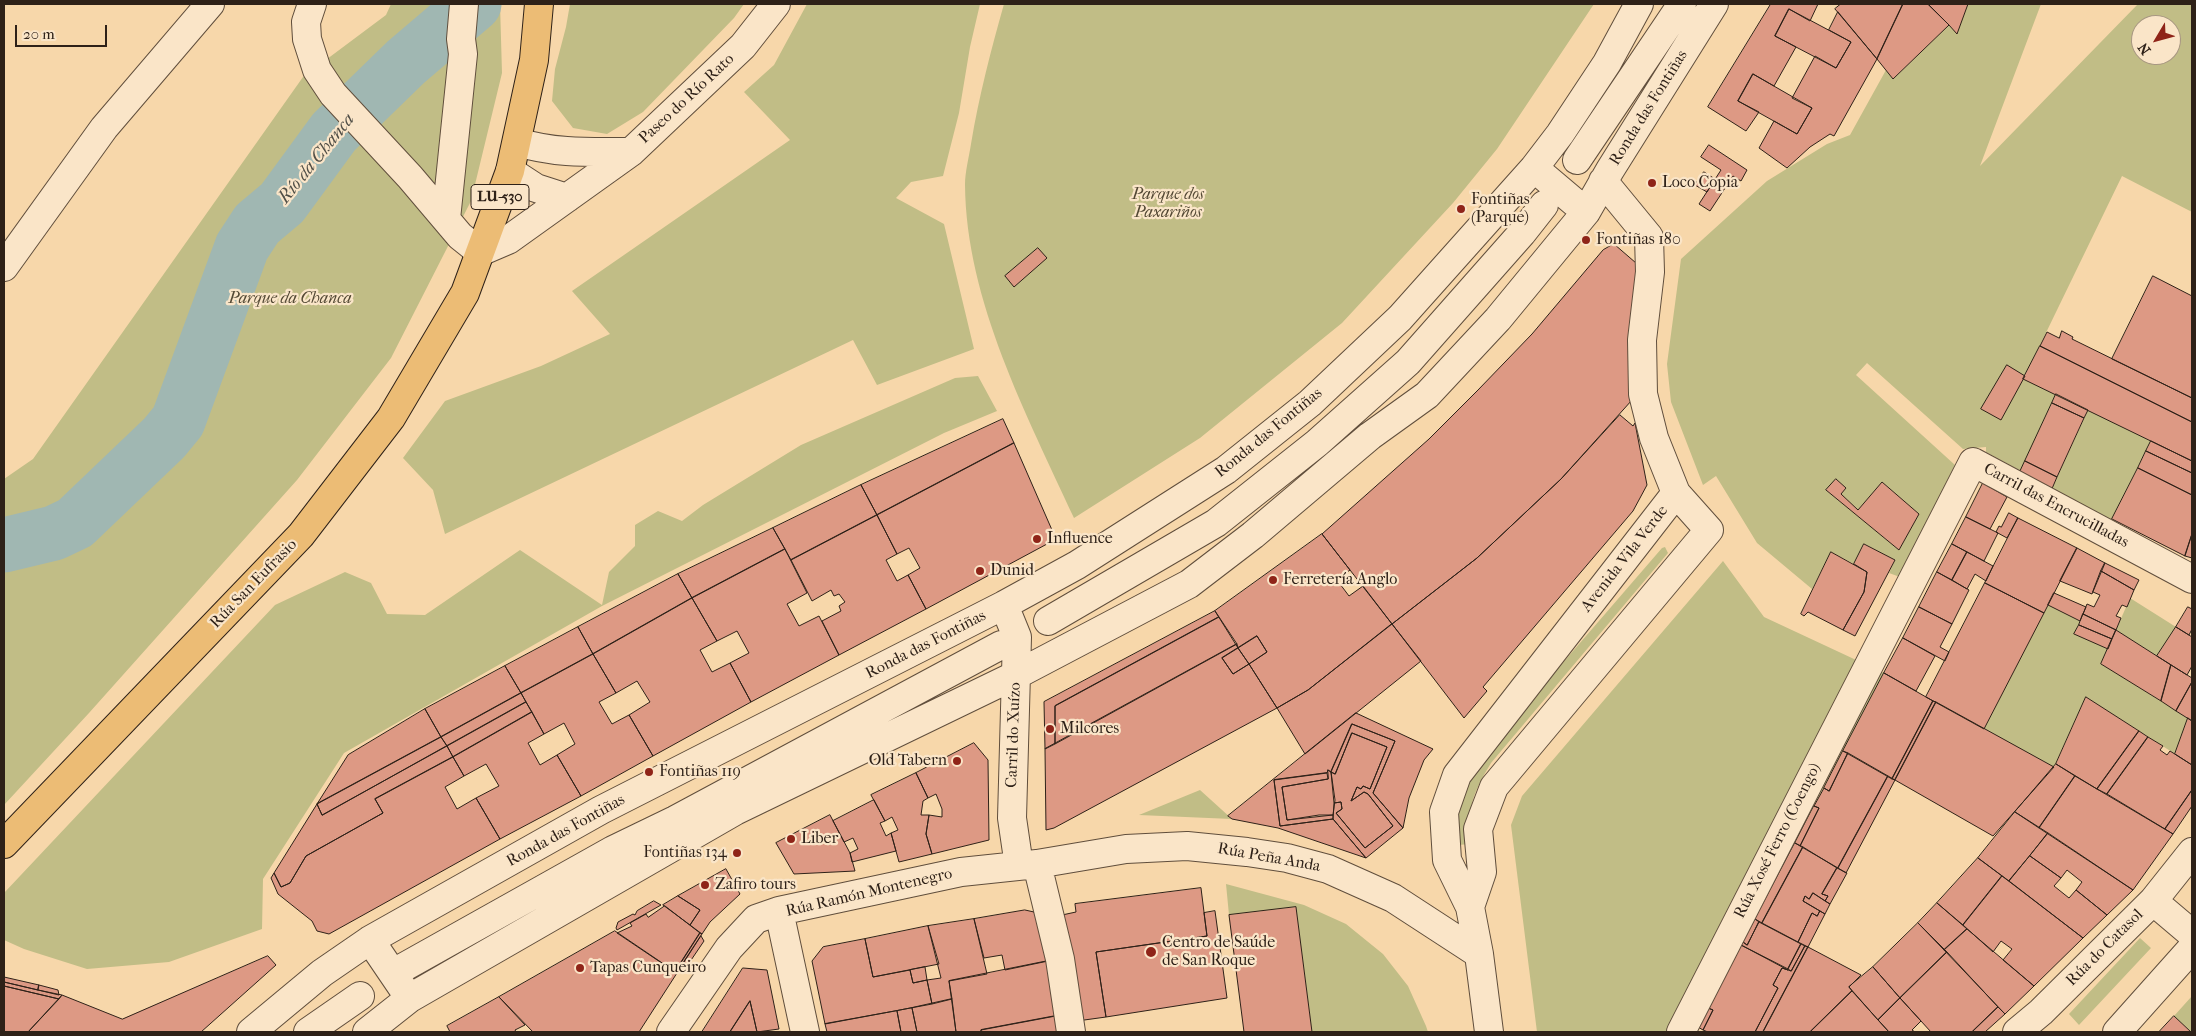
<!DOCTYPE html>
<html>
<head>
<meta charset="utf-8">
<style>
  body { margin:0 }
  #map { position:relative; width:2196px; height:1036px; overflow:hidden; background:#f7d7aa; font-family:"IM FELL French Canon",serif }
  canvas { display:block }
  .frame { position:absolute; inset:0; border:5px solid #2e2118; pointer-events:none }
  .north { position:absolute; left:2131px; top:15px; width:50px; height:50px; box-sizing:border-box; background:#fae5c8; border:1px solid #a89782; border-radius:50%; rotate:233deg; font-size:14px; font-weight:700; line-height:20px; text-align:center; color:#2e2118 }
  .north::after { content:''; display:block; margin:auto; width:18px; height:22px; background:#8f2418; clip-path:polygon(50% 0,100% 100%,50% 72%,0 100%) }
  .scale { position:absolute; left:15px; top:25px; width:92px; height:22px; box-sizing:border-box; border:2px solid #2e2118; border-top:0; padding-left:6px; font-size:15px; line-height:18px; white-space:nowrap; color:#2e2118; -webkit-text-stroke:4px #fae5c8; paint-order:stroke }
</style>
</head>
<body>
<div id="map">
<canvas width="2196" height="1036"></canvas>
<div class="frame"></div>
<div class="north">N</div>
<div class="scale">20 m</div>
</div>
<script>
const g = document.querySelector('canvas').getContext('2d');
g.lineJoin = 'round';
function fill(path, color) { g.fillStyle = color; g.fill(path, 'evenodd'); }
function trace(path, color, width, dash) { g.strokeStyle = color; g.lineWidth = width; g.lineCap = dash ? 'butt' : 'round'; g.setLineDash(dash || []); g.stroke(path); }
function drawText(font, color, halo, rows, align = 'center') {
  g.font = font + ' "IM FELL French Canon",serif'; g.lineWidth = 4.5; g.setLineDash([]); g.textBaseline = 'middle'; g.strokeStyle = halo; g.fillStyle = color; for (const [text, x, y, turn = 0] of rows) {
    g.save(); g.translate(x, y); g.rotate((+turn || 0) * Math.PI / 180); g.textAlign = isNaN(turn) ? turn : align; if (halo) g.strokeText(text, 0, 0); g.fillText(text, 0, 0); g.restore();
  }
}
const green = new Path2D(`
  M391,4H500L502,73L471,201L391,358L297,480L89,713L4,805V479L33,459L303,77L386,15Z
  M570,4H744L734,18L643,112L607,134L573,128L552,101L555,69L566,27Z
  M807,4H980L970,47L959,113L943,176L911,182L896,198L944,224L974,349L877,385L853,340L445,534L433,490L403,458L445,401L541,366L610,334L572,291L790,140L744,92L774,65Z
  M1004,4H1594L1497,149L1453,203L1342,323L1200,438L1074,518C1027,415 966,301 965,185C965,172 969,157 971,144C979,96 991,50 1004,4Z
  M1968,4H2041L1980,166L2138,4H2192V212L2122,176L2025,376L1982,409L2001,420L2023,379L2056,394L2021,471L1986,452V447L1963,449L1867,363L1856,375L1955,465L1900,577L1889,573L1895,560L1864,544L1854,564L1831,552L1812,589L1757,543L1716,476L1703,485L1671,402L1667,364L1681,259L1767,181L1827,144L1850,135L1886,70L1893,79L1949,25L1957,33ZM2141,25H2171V55H2141ZM1836,479L1846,488L1841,494L1858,510L1882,482L1919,514L1899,550L1827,491Z
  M978,376L997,411L944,433L602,606L344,753L263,879L262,929L169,962L87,969L24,949L4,940V893L275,605L345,572L371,583L387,614L425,615L520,550L602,605L609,572L635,546V525L658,511L682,521L703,505L801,445L955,378Z
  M2088,410L2151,441L2112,519L2114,520L2113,524L2051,491Z
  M1665,547L1668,553L1491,763C1473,793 1467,807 1470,844L1458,845L1459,803L1467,783L1497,739L1662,548Z
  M1723,561L1764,617L1884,673L1695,1032H1537L1511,825L1522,796Z
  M2130,598L2176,627L2157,656L2116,630Z
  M2048,605L2080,621L2075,634L2108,649L2101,664L2188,718L2175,754L2086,697L2054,767L1984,729Z
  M1200,790L1232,819L1139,815Z
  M1226,884L1304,905L1346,924L1383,954L1408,986L1426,1026L1428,1032H1312L1296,907L1229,915Z
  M2140,938L2151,948L2079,1025L2069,1014Z
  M2192,996V1032H2191L2174,1016Z`);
const river = new Path2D(`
  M4,545L54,533L75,523L164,438L178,421L242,247L257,224L282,203L334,132L406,62L474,4`);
const building = new Path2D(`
  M1771,4H1818L1810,21L1789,9L1775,36L1796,47L1774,86L1753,74L1738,101L1759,112L1746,131L1708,107Z
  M1841,4H1903L1877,59L1835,9Z
  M1903,4H1928L1949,25L1893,79L1877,59Z
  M1928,4H1968L1957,34L1949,25Z
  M1789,9L1851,42L1836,68L1775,36Z
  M1838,12L1877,59L1834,136L1830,134L1810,147L1787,168L1759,148L1774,121L1797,134L1812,108L1792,98L1815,56L1836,68L1851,42L1829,30Z
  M1753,74L1812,108L1797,134L1738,101Z
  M1709,145L1747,170L1741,181L1733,176L1710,211L1699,204L1721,170L1701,157Z
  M1704,172L1715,179L1707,192L1695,185Z
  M1614,244L1636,263L1632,400L1561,479L1477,558L1392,624L1322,534L1429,439L1478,390L1532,334L1603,250Z
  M1038,248L1047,258L1014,287L1005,276Z
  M2153,276L2192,296V398L2112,359Z
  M2062,331L2073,337L2072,339L2192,398V422L2040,346L2047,332L2059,338Z
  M2040,346L2192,422V461L2023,379Z
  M2007,365L2025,376L2001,420L1981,409Z
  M2056,394L2088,410L2084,418L2052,403Z
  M2052,403L2084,418L2057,477L2025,461Z
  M1620,415L1633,426L1635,423L1647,485L1633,511L1483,687L1487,691L1464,718L1392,624L1477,558L1561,479Z
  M1003,419L1014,443L877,515L861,485Z
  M2151,441L2192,461V473L2146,451Z
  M1014,443L1052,530L1047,544L926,609L908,575L920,568L909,548L897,554L877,515Z
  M2146,451L2192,473V495L2138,468Z
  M2025,461L2057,477L2051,491L2019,474Z
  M2138,468L2192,495V534L2185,556L2112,519Z
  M1836,479L1846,488L1841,494L1858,510L1882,482L1919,514L1899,550L1826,490Z
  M1983,483L2007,497L1990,529L1966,517Z
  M861,485L877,515L791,560L773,528Z
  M2009,513L2018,518L2007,538L1996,532L1999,526L2001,527Z
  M877,515L897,554L886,560L897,581L908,575L926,609L839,655L822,621L841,611L839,606L845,602L839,594L834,596L831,590L812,601L791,560Z
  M1966,517L1998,533L1984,561L1952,544Z
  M2018,518L2077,548L2044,613L1985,583Z
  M773,528L785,549L692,598L678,574Z
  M1322,534L1350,570L1337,580L1349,596L1363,586L1392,624L1308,690L1277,708L1249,664L1267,652L1257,636L1238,648L1215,611Z
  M2192,534V558L2185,556Z
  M1864,544L1895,560L1855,636L1843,630L1864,592L1867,572L1854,564Z
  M1952,544L1967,552L1952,580L1937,572Z
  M2077,548L2105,563L2092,594L2060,581Z
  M785,549L807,593L787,604L799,626L819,616L839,655L751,702L730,663L749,653L737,631L717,641L692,598Z
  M1831,552L1867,572L1864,592L1843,630L1808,612L1804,616L1801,614Z
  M1967,552L1993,566L1986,581L1975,574L1967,589L1952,580Z
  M2105,563L2139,580L2134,590L2101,571Z
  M2101,571L2134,590L2127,607L2122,605L2116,616L2121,618L2116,630L2083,614L2087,604L2094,607L2100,595L2093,592Z
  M1937,572L1969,590L1952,624L1919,607Z
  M678,574L692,598L593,654L578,627Z
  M1985,583L2044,613L1984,729L1926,697Z
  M2054,593L2086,607L2080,621L2048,605Z
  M692,598L717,641L700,650L712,672L730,663L751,702L653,756L629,715L650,702L637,681L616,693L593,654Z
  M1919,607L1952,624L1940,647L1949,652L1945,661L1903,638Z
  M2188,607L2192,609V629L2189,635L2176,627Z
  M1215,611L1219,617L1055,706V744L1045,749L1044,702Z
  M2083,614L2116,630L2112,639L2079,625Z
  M1219,617L1237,644L1055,744V706Z
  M1392,624L1421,661L1305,754L1277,708L1308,690Z
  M2079,625L2112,639L2108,649L2074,634Z
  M578,627L593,654L521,693L505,666Z
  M2176,627L2192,637V666L2187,675L2157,656Z
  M2116,630L2171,665L2161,701L2101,664Z
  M1257,636L1267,652L1249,664L1238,648Z
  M1903,638L1935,656L1916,691L1884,673Z
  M1237,644L1238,648L1222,658L1233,674L1249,664L1277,708L1054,828L1046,830L1045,749Z
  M1238,648L1249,664L1233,674L1222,658Z
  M593,654L616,693L599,702L612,724L629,715L653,756L581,796L557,755L575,744L564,723L544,734L521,693Z
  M2171,665L2192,678V682L2176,711L2161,701Z
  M505,666L521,693L441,737L425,709Z
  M1884,673L1933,701L1892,779L1843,751Z
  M2192,682V721L2176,711Z
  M521,693L526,702L447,746L441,737Z
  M2086,697L2139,731L2097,789L2056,764Z
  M1933,701L1936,702L1895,780L1892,779Z
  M526,702L532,712L453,757L447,746Z
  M1936,702L2054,767L1993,836L1895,780Z
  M425,709L441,737L317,804L348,755Z
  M532,712L544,734L528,743L540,765L557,755L581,796L500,839L476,798L499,786L486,764L464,776L453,757Z
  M1356,713L1433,749L1424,760L1409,798L1403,828L1373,793L1395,741L1352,724L1331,772L1328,770L1327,773L1274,780L1280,826L1333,819L1366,858L1278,828L1232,819L1228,816Z
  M2188,718L2192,721V765L2175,754Z
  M1352,724L1395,741L1373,793L1403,828L1366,858L1333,819L1334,803L1341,802L1342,809L1336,813L1365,848L1393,826L1368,794L1364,792L1351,801L1357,787L1361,789L1363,786L1370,789L1387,747L1352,733L1335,774L1331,772Z
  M2139,731L2148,737L2107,794L2097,789Z
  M1352,733L1387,747L1370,789L1363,786L1361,789L1357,787L1351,801L1364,792L1368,794L1393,826L1365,848L1336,813L1342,809L1341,802L1334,803L1331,772L1335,774Z
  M441,737L447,746L322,815L317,804Z
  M2148,737L2163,746L2160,750L2167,755L2170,751L2192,765V790L2165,829L2107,794Z
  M974,743L988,760L989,840L932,854L926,834L929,815L942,817V809L936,794L928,798L916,773Z
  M447,746L453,757L375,799L383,813L306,856L290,883L281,887L274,873L317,804L322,815Z
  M1843,751L1848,753L1829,791L1824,788Z
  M1848,753L1888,776L1838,868L1800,846L1819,808L1814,806L1824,788L1829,791Z
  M453,757L464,776L445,787L457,809L476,798L500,839L329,934L317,931L312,921L278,894L271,878L274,873L281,887L290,883L306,856L383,813L375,799Z
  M2056,764L2075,776L2039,828L2015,812Z
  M1328,770L1331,772L1335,800L1333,815L1287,820L1282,787L1328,779Z
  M916,773L928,798L923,801L921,815H929L926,834L932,854L899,862L891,833L898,830L892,817L885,821L871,795Z
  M1327,773L1328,779L1282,787L1287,820L1319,815H1333V819L1280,826L1274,780Z
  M1888,776L1895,780L1846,873L1838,868Z
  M2075,776L2173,834L2133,890L2039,828Z
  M2192,790V806L2173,834L2165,829Z
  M874,800L885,821L880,823L886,836L891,833L896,851L852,862L850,853L858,849L853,838L844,842L833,821Z
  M1814,806L1819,808L1800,846L1795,843Z
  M2015,812L2048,833L2009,881L1978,858Z
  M830,815L850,853L855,871L794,874L776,843Z
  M2048,833L2133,890L2107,915L2076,890L2082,882L2067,870L2061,878L2030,856Z
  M1795,843L1803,847L1762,923L1755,919Z
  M1803,847L1837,868L1822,894L1828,896L1825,901L1813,893L1809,899L1805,896L1803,901L1820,911L1817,916L1812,913L1798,942L1762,923Z
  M2030,856L2061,878L2054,886L2069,898L2076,890L2107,915L2083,938L2009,881Z
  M1978,858L2002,876L1963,925L1937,903Z
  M1837,868L1847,873L1830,904L1825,901L1828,896L1822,894Z
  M726,869L740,894L710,922L702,934L690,925L700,910L678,896Z
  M2002,876L2083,938L2034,986L2003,960L2012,949L2001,941L1993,952L1963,925Z
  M1201,888L1207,936L1096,952L1106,1017L1077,1021L1062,915L1076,912L1075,904Z
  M1813,893L1830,904L1825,914L1803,901L1805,896L1809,899Z
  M678,896L700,910L690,925L663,905Z
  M654,901L661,905L617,930L616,928L618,922L633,914L635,915L637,911Z
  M1937,903L1967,929L1944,950L1918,923Z
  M665,906L700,933L675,972L617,933L632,926L630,923L646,914L648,917Z
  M1296,907L1312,1032H1244L1229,915Z
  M1025,910L1034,912L1053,960L1005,970L1002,955L984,958L974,919Z
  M1215,911L1227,998L1106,1017L1096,952L1207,936L1204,913Z
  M1820,911L1825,914L1808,947L1798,942L1812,913L1817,916Z
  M974,919L987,974L949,981L952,999L932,1004L927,980L941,978L928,926Z
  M1755,919L1759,922L1747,945L1743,942Z
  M1759,922L1801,944L1788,969L1741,945L1743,942L1747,945Z
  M1918,923L1947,952L1900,998L1873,967Z
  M928,926L939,964L873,977L865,939Z
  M1967,929L2034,986L2005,1014L1944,950Z
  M615,931L677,973L639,1032H533L499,997Z
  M700,933L702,934L677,973L675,972Z
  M701,936L704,941L683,972L680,973L678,971Z
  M865,939L873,977L910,970L913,983L927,980L932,1004L825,1024L812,961L823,947Z
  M1801,944L1805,946L1791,971L1788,969Z
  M1741,945L1788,970L1782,968L1773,985L1778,988L1755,1032H1708L1703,1030L1713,1010L1708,1008Z
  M1805,946L1808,947L1763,1032H1755L1778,988L1773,985L1782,968L1791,971Z
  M1808,947L1861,975L1849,987L1852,991L1810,1032H1763Z
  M1947,952L1998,1007L1972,1032H1931L1900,998Z
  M268,956L276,965L201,1032H28L62,995L122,1019Z
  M1053,960L1061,1015L981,1030V1032H956L949,981Z
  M925,967L927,980L913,983L910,970Z
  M1873,967L1900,998L1878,1020L1849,987Z
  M743,968L767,970L779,1029L757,1032L750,1001L730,1032H702Z
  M4,977L39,985L38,990L4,982Z
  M4,982L38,990L62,995L59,999L4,986Z
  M39,985L58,990L59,995L38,990Z
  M4,986L59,999L28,1032H4Z
  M1852,991L1889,1032H1810Z
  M499,997L525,1025L515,1030L516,1032H450L447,1026Z
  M1900,998L1921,1021L1912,1030L1915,1032H1889L1878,1020Z
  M952,999L956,1032H917L912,1008Z
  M750,1001L757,1032H730Z
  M1998,1007L2005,1014L1985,1032H1972Z
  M912,1008L917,1032H901L897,1011Z
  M1708,1008L1713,1010L1703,1030L1698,1027Z
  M897,1011L901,1032H827L825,1024Z
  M1061,1015L1063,1032H981V1030Z
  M2174,1016L2191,1032H2159Z`);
const minor = new Path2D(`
  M312,4L306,22L307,39L317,70L333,94L410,177L460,236L480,252L508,240L631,152L743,46L776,4
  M518,142C555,154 592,152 631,152
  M1577,160L1682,4
  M1534,168L1586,212
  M510,171L536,188L567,198
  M1603,181L1649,237L1650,272L1642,340L1643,394L1654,438L1676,493
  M446,219L463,54L461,39L464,4
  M4,267L104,128L210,4
  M1004,605L1017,637L1012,818L1019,866
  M1048,621L1216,523L1317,443L1408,362L1522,233L1544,205
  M1037,864L1060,959L1071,1032
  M2153,901L2192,934
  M1470,907L1482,872L1478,829L1494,787L1709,530L1676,493L1457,775L1444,812L1447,860L1470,907L1479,954L1489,1032
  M779,911L805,1032
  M370,940L406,993
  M404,967L613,850L675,820L1001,645
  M251,1032L322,973L370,940L601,810L1004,605L1077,565L1226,470L1310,403L1400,318L1534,168L1560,134L1607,63L1639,4
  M308,1032L360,996
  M367,1032L410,998L735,811L1016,675L1189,584L1253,535L1370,436L1427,395L1498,319L1586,212L1610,170L1714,4
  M671,1032L729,948L756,919L779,911L961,872L1037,864L1126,849L1187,846L1247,852L1287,858L1328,869L1393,898L1479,954
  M1681,1032L1973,462L2192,579
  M2017,1032L2041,1012L2153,901L2192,852
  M2117,1032L2192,948`);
const major = new Path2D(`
  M4,844L301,535L391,418L465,293L510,171L534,60L539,4`);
const markers = [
  [1652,183,5,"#8f2418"],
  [1461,209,5,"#8f2418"],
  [1586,240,5,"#8f2418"],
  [1037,539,5,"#8f2418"],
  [980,571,5,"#8f2418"],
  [1273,580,5,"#8f2418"],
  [1050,729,5,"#8f2418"],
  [957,761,5,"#8f2418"],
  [649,772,5,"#8f2418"],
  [791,839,5,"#8f2418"],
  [737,853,5,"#8f2418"],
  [705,885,5,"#8f2418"],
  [1151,952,6,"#8f2418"],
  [580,968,5,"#8f2418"]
];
const shields = [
  [500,197,58]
];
const shieldNames = [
  ["LU-530",500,197]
];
const streetNames = [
  ["Paseo do Río Rato",687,99,-43],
  ["Ronda das Fontiñas",1649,108,-58],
  ["Ronda das Fontiñas",1269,433,-39],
  ["Carril das Encrucilladas",2056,506,28],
  ["Avenida Vila Verde",1625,559,-52],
  ["Rúa San Eufrasio",254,584,-46],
  ["Ronda das Fontiñas",926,645,-27],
  ["Carril do Xuízo",1014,735,-88],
  ["Ronda das Fontiñas",566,831,-29],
  ["Rúa Xosé Ferro (Coengo)",1778,841,-63],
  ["Rúa Peña Anda",1269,858,10],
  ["Rúa Ramón Montenegro",869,893,-13],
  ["Rúa do Catasol",2105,948,-45]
];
const poiNames = [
  ["Loco Copia",1662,183],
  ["Fontiñas",1471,200],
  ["(Parque)",1471,218],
  ["Fontiñas 180",1596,240],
  ["Influence",1047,539],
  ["Dunid",990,571],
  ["Ferretería Anglo",1283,580],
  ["Milcores",1060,729],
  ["Old Tabern",947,761,"right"],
  ["Fontiñas 119",659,772],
  ["Liber",801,839],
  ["Fontiñas 134",727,853,"right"],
  ["Zafiro tours",715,885],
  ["Centro de Saúde",1162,943],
  ["de San Roque",1162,961],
  ["Tapas Cunqueiro",590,968]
];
const parkNames = [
  ["Parque dos",1168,195],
  ["Paxariños",1168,213],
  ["Parque da Chanca",290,299]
];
const waterNames = [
  ["Río da Chanca",317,159,-51]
];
fill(green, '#c1bd86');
trace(river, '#a0b7b2', 55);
fill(building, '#dd9984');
trace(building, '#2e2118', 1);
trace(minor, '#604e3c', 30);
trace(major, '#2e2118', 30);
trace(minor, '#fae5c8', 28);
trace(major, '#ecbc75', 28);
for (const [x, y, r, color] of markers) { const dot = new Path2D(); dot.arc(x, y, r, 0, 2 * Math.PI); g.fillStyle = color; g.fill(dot); trace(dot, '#fae5c8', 2); }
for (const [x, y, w] of shields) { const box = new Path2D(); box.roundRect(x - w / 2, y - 12.5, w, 25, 4); g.fillStyle = '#fae5c8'; g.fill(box); trace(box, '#2e2118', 1); }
drawText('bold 15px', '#2e2118', null, shieldNames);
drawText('16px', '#2e2118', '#fae5c8', streetNames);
drawText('16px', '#2e2118', '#fae5c8', poiNames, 'left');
drawText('italic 16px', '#534834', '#fae5c8', parkNames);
drawText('italic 18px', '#504e46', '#fae5c8', waterNames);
</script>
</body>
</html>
